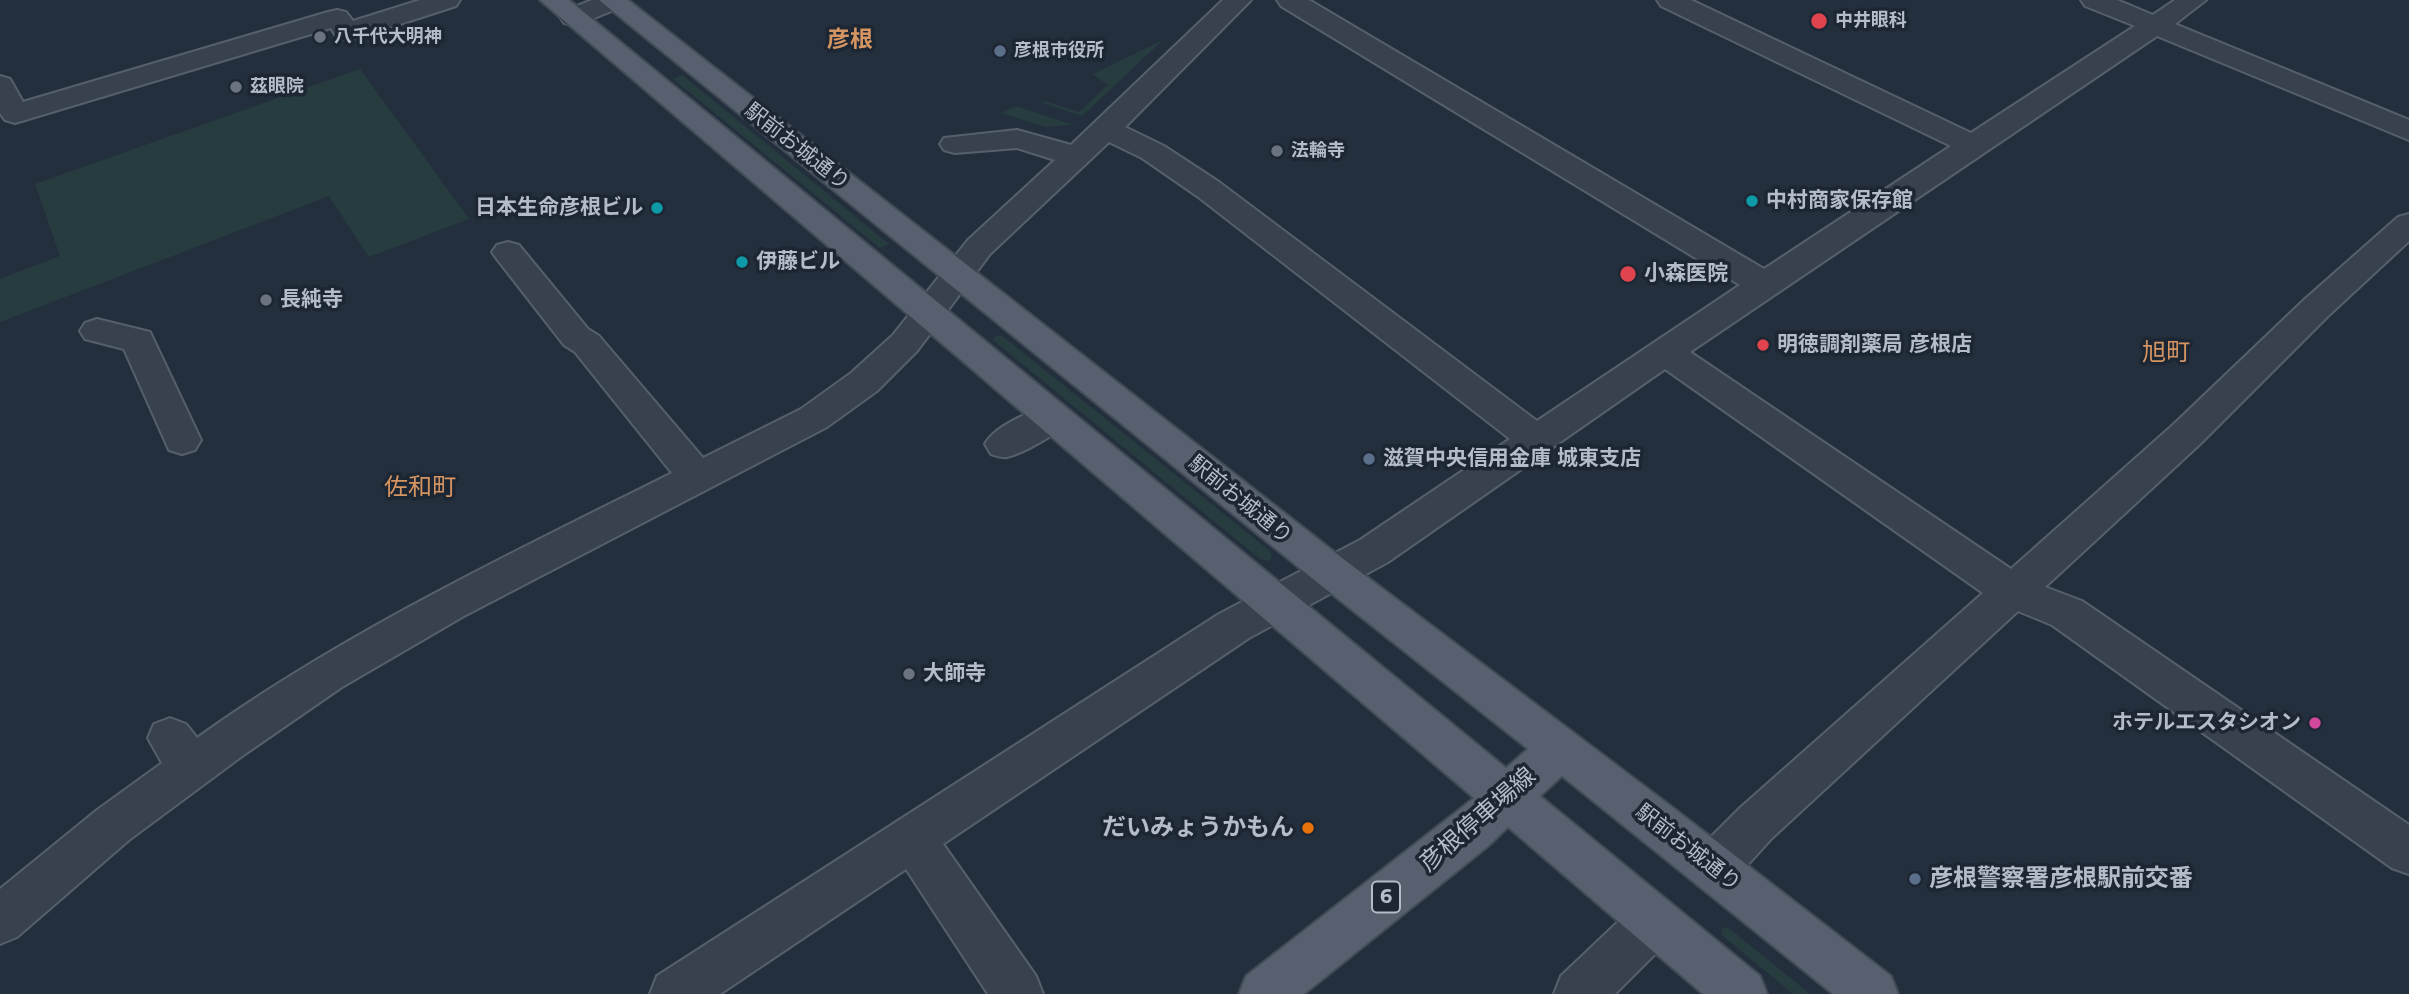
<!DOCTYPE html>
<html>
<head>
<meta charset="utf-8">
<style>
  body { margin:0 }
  canvas { display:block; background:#242f3e }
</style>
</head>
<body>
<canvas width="2409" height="994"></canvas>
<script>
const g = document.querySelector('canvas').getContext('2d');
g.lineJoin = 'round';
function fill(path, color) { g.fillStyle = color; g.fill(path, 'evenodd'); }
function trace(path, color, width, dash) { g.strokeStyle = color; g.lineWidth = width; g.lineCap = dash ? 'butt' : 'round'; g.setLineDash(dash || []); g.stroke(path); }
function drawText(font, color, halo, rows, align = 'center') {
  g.font = font + ' Montserrat,"Noto Sans JP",sans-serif'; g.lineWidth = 7; g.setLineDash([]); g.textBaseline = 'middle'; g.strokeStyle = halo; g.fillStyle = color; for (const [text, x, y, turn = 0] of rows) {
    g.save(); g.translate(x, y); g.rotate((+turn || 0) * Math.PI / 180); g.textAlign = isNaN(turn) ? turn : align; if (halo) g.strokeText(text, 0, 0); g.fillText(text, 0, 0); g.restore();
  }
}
const green = new Path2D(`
  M1163,40L1082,116L1043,103L1046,101L1079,112L1108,85L1093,74Z
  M360,69L469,219L369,257L329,196L0,322V279L60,256L35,184Z
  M682,75L889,244L880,248L673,79Z
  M1016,106L1073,125L1045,127L1001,113Z
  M1001,335L1270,551L1272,558L1269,561L1260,559L993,340L994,337Z
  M1724,927L1730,929L1810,994H1793L1722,935L1721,929Z`);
const minor = new Path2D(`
  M420,0H460L456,6L357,38L347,40L337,38L331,28L15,123L5,120L0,113V76L10,79L23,102L328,12L337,10L346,12L353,21Z
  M592,0H628L624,6L582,23L573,25L564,23L560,17L564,11Z
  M1223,0H1251L1125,127L1164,146L1219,182L1537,421L1740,285L1281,6L1277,0H1309L1764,269L1951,146L1661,6L1657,0H1691L1971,133L2135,26L2085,6L2081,0H2117L2153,15L2175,0H2206L2175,24L2409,120V140L2157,36L1690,352L2011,569L2174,424L2304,300L2398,217L2409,214V241L2328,316L2200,444L2045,587L2082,601L2409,825V874L2392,868L2052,625L2018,611L1772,838L1731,883L1714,890L1697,883L1690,867L1697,851L1740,808L1983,593L1665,369L1388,562L1249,638L943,844L1036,976L1043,994H988L906,869L720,994H650L657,976L1219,614L1360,540L1510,439L1197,196L1142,158L1109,142L990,254L917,351L877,391L827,427L464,616L342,687L245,754L129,840L17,937L0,944V889L97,810L162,763L148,738L154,724L170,718L186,724L197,738C345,632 510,554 672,473L575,352L564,345L497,259L492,252L497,245L508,242L519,245L588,329L599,336L703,458L801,409L851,373L893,335L968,240L1055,160L1017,148L955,153L944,150L940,144L944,138L1017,130L1071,145Z
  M97,319L150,332L201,440L195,450L182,454L169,450L124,349L85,339L80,331L85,323Z
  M1052,405L1065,409L1070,418C1062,432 1024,453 1007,457C1002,458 997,456 991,454L985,444C996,425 1031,411 1052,405Z
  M1654,897L1671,904L1678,921L1671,938L1615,994H1554L1561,976L1637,904Z`);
const major = new Path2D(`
  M540,0H569L1506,768L1528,749L1318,583L599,0H628L1346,561L1676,810L1891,976L1898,994H1833L1562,776L1540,796L1760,976L1767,994H1703L1508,827L1487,847L1304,994H1239L1246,976L1474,798Z`);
const markers = [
  [1819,21,9,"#e0444e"],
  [320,37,7,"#6b7280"],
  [1000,51,7,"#5c6f8a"],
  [236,87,7,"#6b7280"],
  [1277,151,7,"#6b7280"],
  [1752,201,7,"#0f9aa8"],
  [657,208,7,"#0f9aa8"],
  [742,262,7,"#0f9aa8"],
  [1628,274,9,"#e0444e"],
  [266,300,7,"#6b7280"],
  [1763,345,7,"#e0444e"],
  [1369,459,7,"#5c6f8a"],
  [909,674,7,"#6b7280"],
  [2315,723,7,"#d1479c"],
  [1308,828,7,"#e8710a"],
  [1915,879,7,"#5c6f8a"]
];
const farPoinames = [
  ["中井眼科",1835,21],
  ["八千代大明神",334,37],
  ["彦根市役所",1014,51],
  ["茲眼院",250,87],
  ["法輪寺",1291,151]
];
const shields = [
  [1386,897,28]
];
const shieldNames = [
  ["6",1386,897]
];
const streetNames = [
  ["駅前お城通り",797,147,38],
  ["駅前お城通り",1240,500,39],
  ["駅前お城通り",1688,848,38]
];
const poiNames = [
  ["中村商家保存館",1766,201],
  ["日本生命彦根ビル",643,208,"right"],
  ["伊藤ビル",756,262],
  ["小森医院",1644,274],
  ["長純寺",280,300],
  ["明徳調剤薬局 彦根店",1777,345],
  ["滋賀中央信用金庫 城東支店",1383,459],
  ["大師寺",923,674],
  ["ホテルエスタシオン",2301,723,"right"]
];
const farDistrictnames = [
  ["彦根",850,40]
];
const quarterNames = [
  ["旭町",2166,353],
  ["佐和町",420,488]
];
const nearStreetnames = [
  ["彦根停車場線",1478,820,-41]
];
const nearPoinames = [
  ["だいみょうかもん",1294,828],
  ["彦根警察署彦根駅前交番",1929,879,"left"]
];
fill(green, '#263c3f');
trace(minor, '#565f6c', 4);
trace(major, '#414a57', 4);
fill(minor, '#38414e');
fill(major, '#56606e');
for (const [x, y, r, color] of markers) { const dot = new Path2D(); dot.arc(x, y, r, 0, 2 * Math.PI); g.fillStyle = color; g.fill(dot); trace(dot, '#1d2633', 2.5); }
drawText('bold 18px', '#b4bcc9', '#1d2633', farPoinames, 'left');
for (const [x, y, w] of shields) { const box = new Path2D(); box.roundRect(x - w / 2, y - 15.5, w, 31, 5); g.fillStyle = '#1d2633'; g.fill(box); trace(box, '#b4bcc9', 2); }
drawText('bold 19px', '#b4bcc9', null, shieldNames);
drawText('21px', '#b4bcc9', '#1d2633', streetNames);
drawText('bold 21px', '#b4bcc9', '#1d2633', poiNames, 'left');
drawText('bold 23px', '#d59563', '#1d2633', farDistrictnames);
drawText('24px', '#d59563', '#1d2633', quarterNames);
drawText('24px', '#b4bcc9', '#1d2633', nearStreetnames);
drawText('bold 24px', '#b4bcc9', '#1d2633', nearPoinames, 'right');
</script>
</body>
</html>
